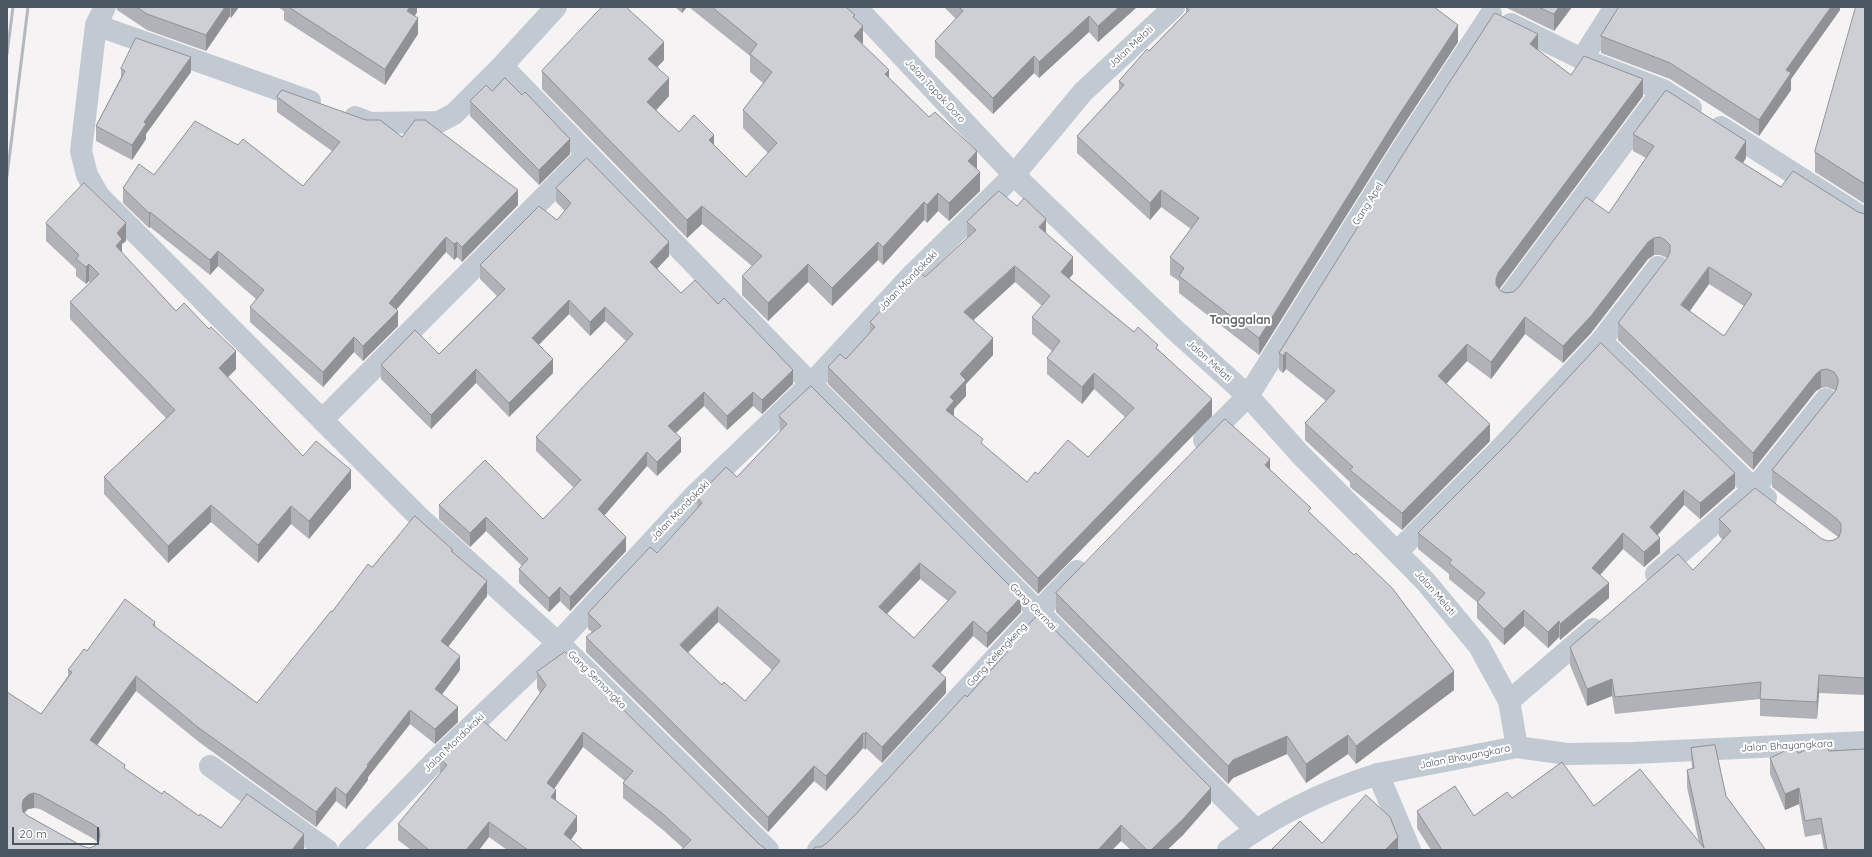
<!DOCTYPE html>
<html>
<head>
<meta charset="utf-8">
<style>
  body { margin:0 }
  #map { position:relative; width:1872px; height:857px; overflow:hidden; background:#f5f3f3; font-family:Quicksand,sans-serif }
  canvas { display:block }
  .frame { position:absolute; inset:0; border:8px solid #4a5661; pointer-events:none }
  .scale { position:absolute; left:12px; top:827px; width:87px; height:18px; box-sizing:border-box; border:2px solid #4a5661; border-top:0; padding-left:5px; font-size:12px; line-height:14px; white-space:nowrap; color:#4a5661; -webkit-text-stroke:3px #fff; paint-order:stroke }
</style>
</head>
<body>
<div id="map">
<canvas width="1872" height="857"></canvas>
<div class="frame"></div>
<div class="scale">20 m</div>
</div>
<script>
const g = document.querySelector('canvas').getContext('2d');
g.lineJoin = 'round';
function trace(path, color, width, dash) { g.strokeStyle = color; g.lineWidth = width; g.lineCap = dash ? 'butt' : 'round'; g.setLineDash(dash || []); g.stroke(path); }
function fill(path, color) { g.fillStyle = color; g.fill(path, 'evenodd'); }
function drawText(font, color, halo, rows, align = 'center') {
  g.font = font + ' Quicksand,sans-serif'; g.lineWidth = 4; g.setLineDash([]); g.textBaseline = 'middle'; g.strokeStyle = halo; g.fillStyle = color; for (const [text, x, y, turn = 0] of rows) {
    g.save(); g.translate(x, y); g.rotate((+turn || 0) * Math.PI / 180); g.textAlign = isNaN(turn) ? turn : align; if (halo) g.strokeText(text, 0, 0); g.fillText(text, 0, 0); g.restore();
  }
}
const minor = new Path2D(`
  M105,7L96,25L81,151L87,175L99,196L419,517L569,653L768,850
  M1615,7L1582,59L1663,90L1691,108
  M1511,24L1582,59
  M96,25L310,101
  M502,66L811,384L1256,830
  M355,117L370,123L439,122L454,114L502,66L556,7
  M1721,127L1865,219
  M1508,298L1663,90
  M1601,341L1754,489L1766,498
  M322,420L587,154
  M1204,440L1248,396L1403,148L1491,14
  M1397,552L1498,451L1601,341L1658,267
  M1656,574L1754,489L1826,399
  M1509,701L1593,629
  M210,766L327,850
  M1378,774L1410,850
  M349,850L436,760L558,643L694,496L811,384L912,275L1014,175L856,7
  M818,850L1038,612L1077,571`);
const tertiary = new Path2D(`
  M1174,7L1083,92L1014,175L1175,330L1248,396L1300,454L1426,582L1479,646L1509,701L1517,747
  M1228,850C1273,816 1324,791 1378,774L1517,747L1567,754L1633,753L1865,742`);
const rail = new Path2D(`
  M7,54L13,7
  M7,176L28,7`);
const wall = new Path2D(`
  M117,7H239L231,18L230,16L206,51L147,30L117,10Z
  M278,7H417V12L415,16L418,34L385,85L284,20V11Z
  M675,7H687L682,13Z
  M689,7H846L855,19L862,44L889,78L977,169L980,191L949,221L938,211L927,223L924,220L883,265L878,260L832,306L808,282L768,321L742,295V276L752,266L702,224L687,238L542,89V71L664,60L657,67L669,96L656,110L679,132L714,145L746,177L768,153L743,128V110L763,83L750,72V56Z
  M944,7H1137L1098,42L1089,32L1039,78L1034,73L993,114L935,57V41L956,19Z
  M1186,7L1458,42L1393,141L1259,355L1179,293V281L1170,275V257L1191,229L1161,207L1150,220L1077,153V136L1119,90V81L1186,13Z
  M1507,7H1572L1554,31L1507,8Z
  M1840,7V10L1791,79V90L1759,136L1670,79L1601,53V36Z
  M1865,7V204L1815,172V152Z
  M1538,50L1571,75L1643,96L1499,289L1501,291L1506,293L1513,292L1609,213L1646,158L1633,151V134L1746,158L1743,163L1781,187L1865,214V695L1819,693L1817,719L1760,716V699L1615,714L1612,696L1587,706L1570,665V647L1693,570L1723,540L1719,536V519L1822,539L1828,541L1834,540L1838,537L1772,487V470L1835,391L1834,390L1827,387L1821,388L1816,391L1753,470L1618,340V323L1667,259L1665,257L1660,255H1654L1648,259L1591,333L1563,363L1525,334L1491,379L1467,361L1446,384L1490,441L1402,530L1350,487V482L1305,440V423L1326,401L1286,369L1283,373L1279,370V353ZM1709,284L1744,306L1724,336L1690,311Z
  M121,69L191,72L146,134V139L132,160L96,141V126L121,77Z
  M492,91L522,95L570,154L539,185L470,116V101Z
  M277,97L402,137L518,205L462,262L457,257L454,260L446,252L396,310L398,326L363,361L354,352L323,387L250,322V307L256,299L218,266L210,275L150,227L149,228L123,203V188L154,175L303,186L332,151L277,112Z
  M556,188L669,256L657,269L681,293L793,384L762,414L753,406L727,430L704,406L676,433L681,452L657,476L647,466L604,515L626,551L570,611L560,601L549,612L519,583V569L522,566L486,531L470,547L439,519V505L543,519L574,488L536,451V437L626,341L605,321L590,336L569,314L538,345L553,373L509,417L476,383L431,429L381,379V365L439,354L497,296L480,279V265L557,220L565,211L556,202Z
  M1017,206L1046,234L1073,274L1069,278L1134,332L1158,349L1212,416L1038,594L828,384V367L846,359L870,332V322L925,277L967,238V222ZM1015,282L1042,306L1032,317V334L1052,351L1047,358V374L1082,404L1094,389L1125,417L1088,457L1038,474L1027,482L983,445L954,417V409L966,396V384L993,355L973,320Z
  M46,223L126,241L122,244V253L176,311L236,369L228,377L303,456L351,488L309,539L291,524L258,563L211,522L168,563L104,494V477L166,418L70,319V302L90,283L89,281L86,284L76,276V269L46,241Z
  M779,416L1021,612L987,648L973,636L940,673L946,693L882,763L866,748L865,750L863,748L826,791L814,781L768,832L586,652V637L592,632L588,629V613L657,553L697,509V497L737,477L780,432ZM920,579L948,601L914,638L887,614ZM718,622L772,670L745,701L722,685L688,653Z
  M1507,444L1735,488L1700,519L1684,505L1658,535L1660,553L1644,567L1623,549L1600,575L1609,598L1560,640L1559,637L1548,648L1524,626L1504,645L1477,618V602L1449,579V574L1418,549V533Z
  M1270,470L1311,514L1454,690L1356,764L1348,754L1306,783L1287,754L1233,778L1228,784L1056,612V593Z
  M453,552L487,596L448,647L460,670L442,694L458,722L435,744L410,724L368,777V780L346,809L336,801L316,827L199,742L136,691L97,745L125,769L162,794L199,816L221,828L304,849L303,850H7L41,714L68,676V670L87,651L155,628L257,703L332,612L372,567ZM34,808L40,809L94,839L98,843L95,846L89,848L82,846L28,816L24,813L28,809Z
  M1006,649L1211,803L1183,835L1167,850H1131L1121,841L1112,850H813L821,847L827,843L855,815L967,697L1006,652Z
  M537,672L759,844L683,848L663,830L623,798V783L625,781L583,747L554,789L556,800L577,831L571,840L583,850H507L489,837L479,850H411L398,840V824L440,774V759L506,741L540,693L537,688Z
  M1691,748L1765,850H1431L1417,828V811L1474,816L1512,798L1594,806L1699,843L1687,787V770L1692,769Z
  M1829,751L1865,850H1824L1821,834L1805,837L1799,804L1785,810L1770,774V758L1798,753Z`);
const shadedWall = new Path2D(`
  M225,7H230V16L206,51V35Z
  M231,7H239L231,18Z
  M410,7H417V12L407,27V11Z
  M682,7H687L682,13Z
  M1119,7H1137L1098,42V26Z
  M1559,7H1572L1554,31V14Z
  M1831,7H1840V10L1791,79V90L1759,136V120L1786,70Z
  M1089,16V32L1039,78V62Z
  M418,18V34L385,85V69Z
  M1458,25V42L1393,141L1259,355V338L1393,124Z
  M863,26V44L854,36Z
  M1538,34V51L1530,44Z
  M664,42V60L648,77V59Z
  M1034,56V73L993,114V98Z
  M191,57V72L146,134V139L132,160V145L144,122Z
  M889,70V88L885,74Z
  M669,78V96L647,120V102Z
  M1643,79V96L1498,291L1496,296V279L1498,273Z
  M714,135V153L709,140Z
  M570,139V154L539,185V170Z
  M1746,141V158L1735,175V158Z
  M977,151V169L968,161Z
  M980,172V191L949,221V203Z
  M518,190V205L462,262V247Z
  M1161,190V207L1150,220V203Z
  M938,193V211L927,223V205Z
  M924,202V220L883,265V247Z
  M702,206V224L687,238V220Z
  M150,212V227L149,228V213Z
  M1046,219V235L1039,227Z
  M126,223V241L122,244V256L116,263L117,233Z
  M446,237V252L389,318V303Z
  M1654,238V255L1648,259L1591,333L1563,363V346L1648,242Z
  M457,242V257L454,260V244Z
  M669,242V256L650,276V262Z
  M878,242V260L832,306V288Z
  M218,251V266L210,275V260Z
  M1073,257V274L1061,288V272Z
  M89,264V281L86,284V267Z
  M808,264V282L768,321V303Z
  M1015,266V282L964,329V312Z
  M1709,267V284L1681,323V305Z
  M569,300V314L532,352V338Z
  M605,307V321L590,336V322Z
  M398,311V326L363,361V346Z
  M1525,317V334L1491,379V362Z
  M354,337V352L323,387V372Z
  M993,338V355L966,384V396L954,409V418L946,410L950,397L960,374Z
  M1467,344V361L1438,393V376Z
  M236,351V369L219,386V368Z
  M1286,352V369L1283,373V356Z
  M553,359V373L509,417V403Z
  M476,369V383L431,429V415Z
  M793,370V384L762,414V400Z
  M1821,370V388L1816,391L1753,470V453L1816,374Z
  M1094,373V389L1082,404V387Z
  M704,392V406L668,440V426Z
  M753,392V406L727,430V416Z
  M1212,399V416L1038,594V578Z
  M1490,424V441L1402,530V513Z
  M681,438V452L657,476V462Z
  M647,452V466L598,523V509Z
  M1270,459V478L1265,465Z
  M351,470V488L309,539V521Z
  M1735,473V488L1700,519V503Z
  M1684,490V505L1650,543V527Z
  M211,505V522L168,563V546Z
  M291,506V524L258,563V545Z
  M486,517V531L470,547V533Z
  M1623,533V549L1592,584V568Z
  M626,537V551L570,611V597Z
  M1660,538V553L1644,567V552Z
  M920,563V579L879,622V607Z
  M487,581V596L441,656V641Z
  M1609,583V598L1560,640V624Z
  M560,587V601L549,612V598Z
  M1021,597V612L987,648V633Z
  M718,607V622L680,660V645Z
  M1524,610V626L1504,645V629Z
  M973,621V636L932,682V666Z
  M1559,621V637L1548,648V632Z
  M155,622V636L153,625Z
  M460,656V670L435,704V689Z
  M1454,671V690L1356,764V746Z
  M1819,675V693L1817,719V702Z
  M136,676V691L90,755V740Z
  M946,678V693L882,763V747Z
  M1612,679V696L1587,706V689Z
  M458,707V722L435,744V729Z
  M410,710V724L368,777V780L346,809V795L367,765Z
  M583,732V747L547,799V783Z
  M866,732V748L865,750V734Z
  M863,733V748L826,791V776Z
  M1348,735V754L1306,783V764Z
  M1287,736V754L1233,778L1228,784V766L1233,760Z
  M814,766V781L768,832V817Z
  M336,787V801L316,827V812Z
  M1211,788V803L1183,835L1167,850H1151Z
  M1799,788V804L1785,810V794Z
  M556,790V805L551,797Z
  M34,793V808L28,809L23,814L22,806L23,800L28,795Z
  M577,816V831L564,849V834Z
  M489,822V837L479,850H466Z
  M1121,825V841L1112,850H1098Z
  M304,834V849L303,850H292Z
  M1398,837V850H1385Z`);
const building = new Path2D(`
  M137,7H225L206,35L147,14Z
  M289,7H410L407,11L418,18L385,69Z
  M602,7H626L664,42L648,59L669,78L647,102L679,132L694,115L714,135L709,140L746,177L777,143L743,110L772,72L750,54L757,44L712,7H846L855,15L853,17L863,26L854,36L889,70L885,74L929,117L935,112L977,151L968,161L980,172L949,203L938,193L927,205L924,202L883,247L878,242L832,288L808,264L768,303L742,276L762,256L702,206L687,220L542,71Z
  M959,7H1119L1098,26L1089,16L1039,62L1034,56L993,98L935,41L963,11Z
  M1186,7H1434L1458,25L1393,124L1259,338L1179,276L1184,268L1170,257L1199,218L1161,190L1150,203L1077,136L1124,85L1119,81L1147,49L1149,51L1189,10Z
  M1539,7H1559L1554,14Z
  M1619,7H1831L1786,70L1791,73L1759,120L1670,63L1601,36Z
  M1856,7H1865V184L1815,152Z
  M1495,13L1538,34L1530,44L1571,75L1584,56L1643,79L1498,273L1496,279V285L1501,291L1506,293L1513,292L1518,288L1586,197L1609,213L1654,146L1633,134L1666,90L1746,141L1735,158L1781,187L1793,171L1858,212L1865,214V678L1819,675L1817,702L1760,699L1761,682L1615,697L1612,679L1587,689L1570,647L1678,554L1693,570L1731,531L1719,519L1755,488L1822,539L1828,541L1834,540L1839,537L1841,531V524L1837,519L1772,470L1836,390L1838,383V378L1834,372L1827,369L1821,370L1816,374L1753,453L1618,323L1668,257L1670,252V245L1665,240L1660,237L1654,238L1648,242L1591,316L1563,346L1525,317L1491,362L1467,344L1438,376L1490,424L1402,513L1350,470L1353,467L1305,423L1335,391L1286,352L1283,356L1279,353L1414,137ZM1709,267L1752,294L1724,336L1681,305Z
  M136,38L191,57L144,122L146,124L132,145L96,126L125,71L121,69Z
  M505,78L522,95L525,92L570,139L539,170L470,101L486,85L492,91Z
  M282,90L366,120H380L402,137L415,120H425L518,190L462,247L457,242L454,244L446,237L389,303L398,311L363,346L354,337L323,372L250,307L264,290L218,251L210,260L150,212L149,213L123,188L139,164L154,175L195,121L238,145L243,139L303,186L340,142L277,97Z
  M587,158L669,242L650,262L681,293L695,280L718,304L724,298L793,370L762,400L753,392L727,416L704,392L668,426L681,438L657,462L647,452L598,509L626,537L570,597L560,587L549,598L519,569L528,559L486,517L470,533L439,505L485,460L543,519L581,480L536,437L633,334L605,307L590,322L569,300L532,338L553,359L509,403L476,369L431,415L381,365L415,330L439,354L505,289L480,265L539,206L557,220L571,203L556,188Z
  M84,183L126,223L117,233L122,239L116,246L176,311L184,303L209,329L211,327L236,351L219,368L303,456L316,441L351,470L309,521L291,506L258,545L211,505L168,546L104,477L175,410L70,302L99,274L89,264L86,267L76,259L79,255L46,223Z
  M999,191L1017,206L1024,198L1046,219L1039,227L1073,257L1061,272L1134,332L1138,327L1158,345L1156,348L1212,399L1038,578L828,367L840,354L846,359L875,327L870,322L918,271L925,277L976,230L967,222ZM1015,266L1050,296L1032,317L1060,341L1047,358L1082,387L1094,373L1134,408L1088,457L1068,440L1038,474L1035,472L1027,482L981,443L983,439L946,410L954,401L950,397L966,380L960,374L993,338L964,312Z
  M1601,343L1735,473L1700,503L1684,490L1650,527L1660,538L1644,552L1623,533L1592,568L1609,583L1560,624L1559,621L1548,632L1524,610L1504,629L1477,602L1485,593L1449,563L1452,560L1418,533L1507,444Z
  M811,386L1021,597L987,633L973,621L932,666L946,678L882,747L866,732L865,734L863,733L826,776L814,766L768,817L586,637L601,626L588,613L650,547L657,553L702,503L697,497L726,467L737,477L787,424L779,416ZM920,563L956,592L914,638L879,607ZM718,607L780,661L745,701L724,682L722,685L680,645Z
  M1225,419L1270,459L1265,465L1311,508L1308,511L1354,555L1356,553L1393,589L1454,671L1356,746L1348,735L1306,764L1287,736L1233,760L1228,766L1056,593Z
  M415,516L453,550L451,551L487,581L441,641L460,656L435,689L458,707L435,729L410,710L367,765L368,766L346,795L336,787L316,812L199,728L136,676L90,740L125,765L124,768L162,794L164,791L199,816L200,814L221,828L247,794L304,834L292,850H7V692L41,714L72,672L68,670L84,649L87,651L125,599L155,622L153,625L257,703L331,611L332,612L368,564L372,567ZM34,793L40,795L94,825L99,829L100,835L99,841L95,846L89,848L82,846L28,816L23,812L22,806L23,800L28,795Z
  M1039,614L1211,788L1183,819L1151,850H1147L1121,825L1098,850H813L815,847H821L827,843L855,815L965,695L967,697L1008,651L1006,649Z
  M565,652L759,844L767,850H681L691,840L663,814L623,783L633,771L583,732L547,783L556,790L551,797L577,816L564,834L583,850H528L489,822L466,850H429L398,824L447,765L440,759L481,719L506,741L546,685L537,672Z
  M1825,741L1829,751L1865,749V850H1827L1821,818L1805,821L1799,788L1785,794L1770,758L1795,746L1798,753Z
  M1715,745L1726,796L1765,849L1764,850H1442L1417,811L1455,786L1474,816L1507,792L1512,798L1562,762L1594,806L1640,769L1704,848L1687,770L1694,768L1691,748Z
  M1366,795L1390,817L1398,837L1385,850H1271L1300,821L1322,843Z`);
const streetNames = [
  ["Jalan Melati",1131,47,-43],
  ["Jalan Tapak Doro",935,91,47],
  ["Gang Apel",1368,204,-58],
  ["Jalan Mondokaki",908,281,-46],
  ["Jalan Melati",1209,361,42],
  ["Jalan Mondokaki",680,511,-46],
  ["Jalan Melati",1435,593,49],
  ["Gang Cermai",1033,607,45],
  ["Gang Kelengkeng",997,655,-47],
  ["Gang Semangka",597,680,45],
  ["Jalan Mondokaki",454,743,-44],
  ["Jalan Bhayangkara",1787,746,-3],
  ["Jalan Bhayangkara",1465,757,-11]
];
const quarterNames = [
  ["Tonggalan",1240,320]
];
trace(minor, '#c1cad2', 22);
trace(tertiary, '#c1cad2', 22);
trace(rail, '#b5b8bd', 3);
fill(wall, '#b0b2b7');
fill(shadedWall, '#909195');
fill(building, '#cdcfd5');
trace(building, '#909195', 1);
drawText('10px', '#4a5661', '#fff', streetNames);
drawText('bold 12px', '#5f6368', '#fff', quarterNames);
</script>
</body>
</html>
